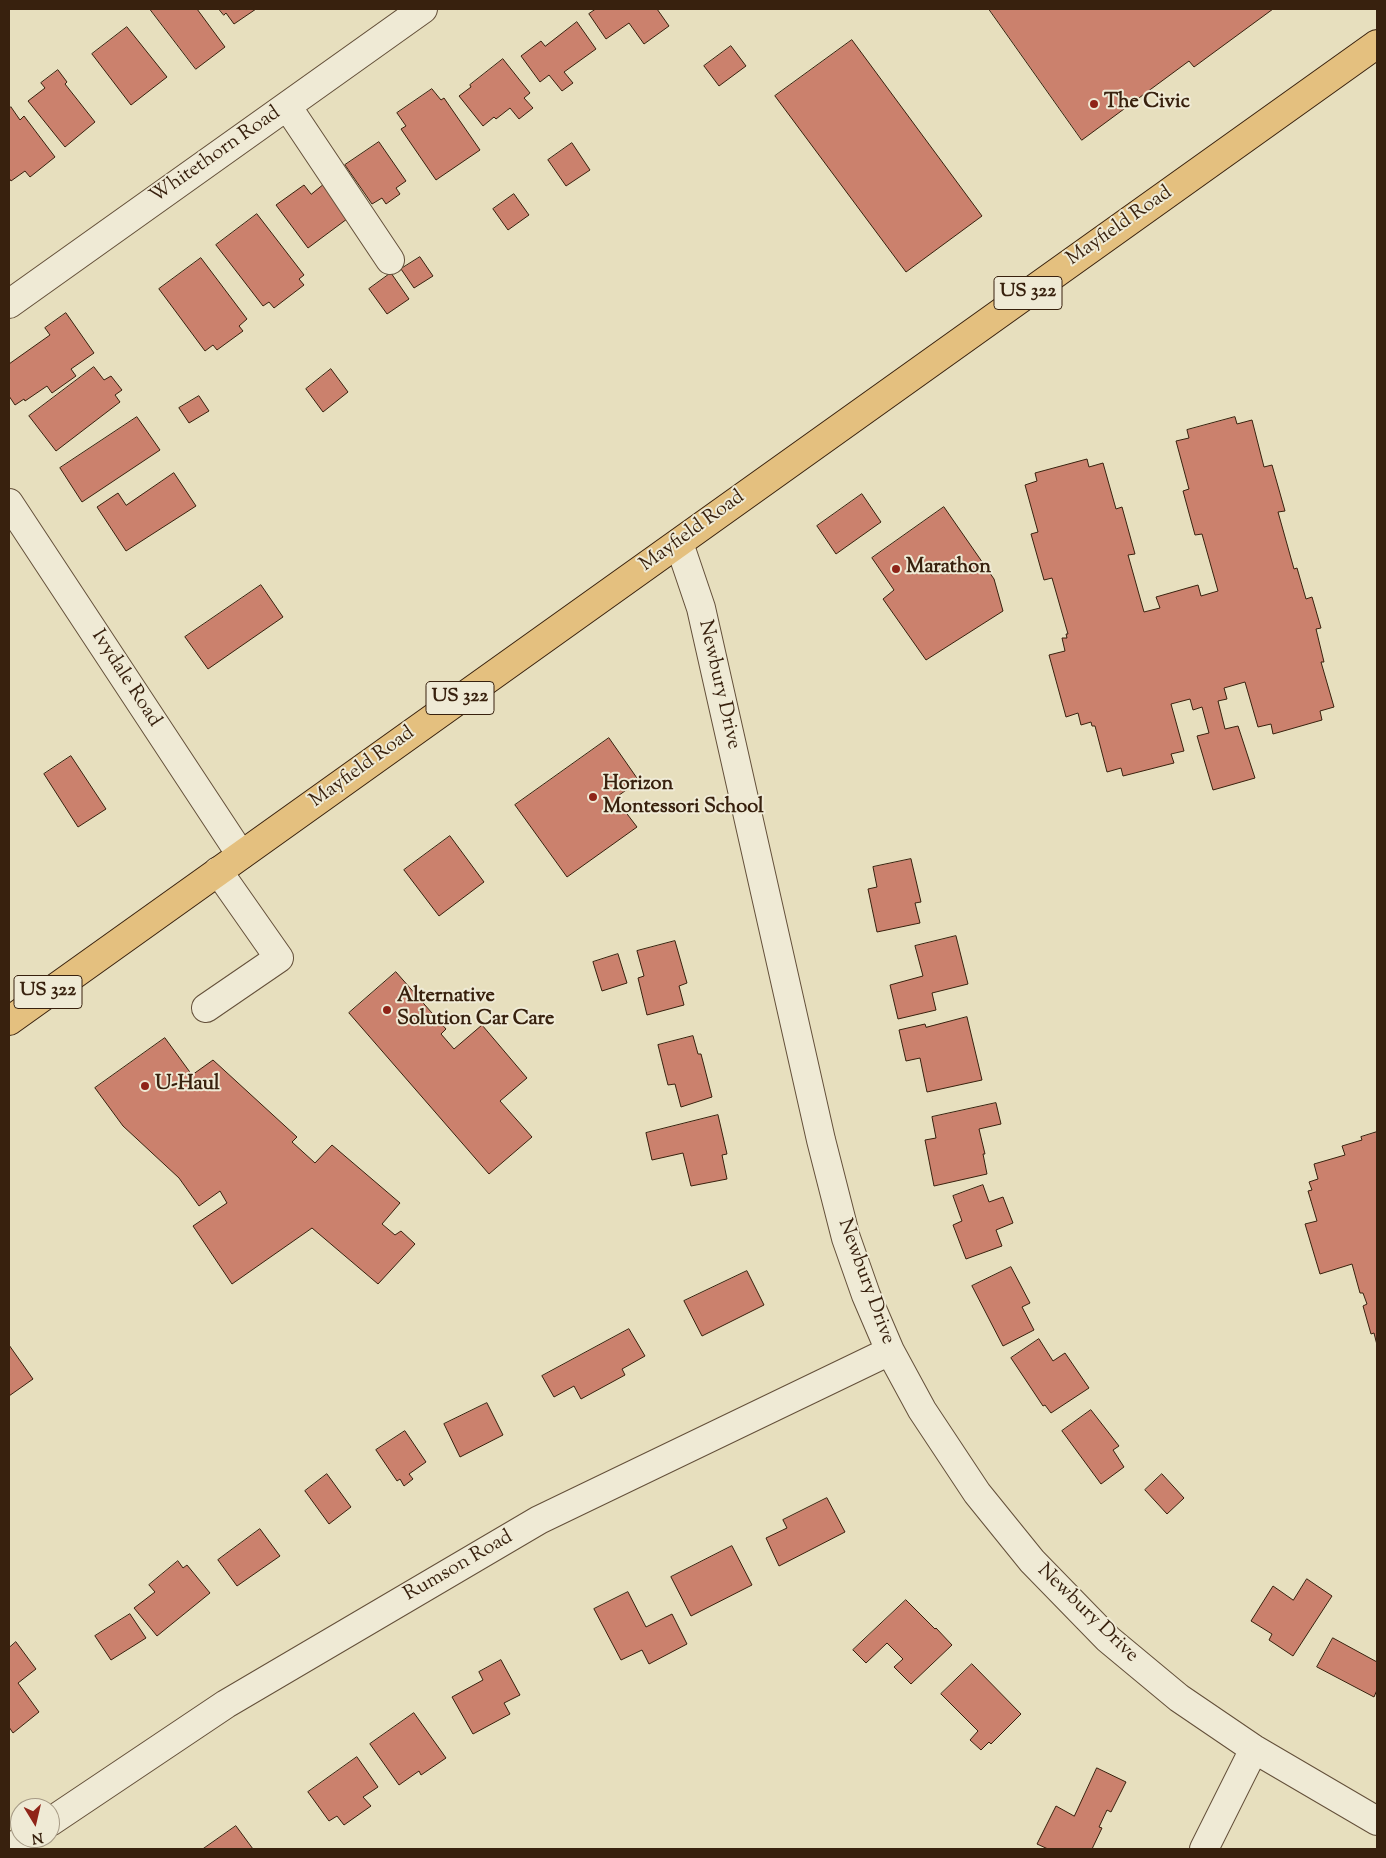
<!DOCTYPE html>
<html>
<head>
<meta charset="utf-8">
<style>
  body { margin:0 }
  #map { position:relative; width:1386px; height:1858px; overflow:hidden; background:#e7dfbe; font-family:"Sorts Mill Goudy",serif }
  canvas { display:block }
  .frame { position:absolute; inset:0; border:10px solid #38210e; pointer-events:none }
  .north { position:absolute; left:10px; top:1798px; width:50px; height:50px; box-sizing:border-box; background:#efead5; border:1px solid #a69a85; border-radius:50%; rotate:171deg; font-size:14px; font-weight:700; line-height:20px; text-align:center; color:#38210e }
  .north::after { content:''; display:block; margin:auto; width:18px; height:22px; background:#8f2418; clip-path:polygon(50% 0,100% 100%,50% 72%,0 100%) }
</style>
</head>
<body>
<div id="map">
<canvas width="1386" height="1858"></canvas>
<div class="frame"></div>
<div class="north">N</div>
</div>
<script>
const g = document.querySelector('canvas').getContext('2d');
g.lineJoin = 'round';
function fill(path, color) { g.fillStyle = color; g.fill(path, 'evenodd'); }
function trace(path, color, width, dash) { g.strokeStyle = color; g.lineWidth = width; g.lineCap = dash ? 'butt' : 'round'; g.setLineDash(dash || []); g.stroke(path); }
function drawText(font, color, halo, rows, align = 'center') {
  g.font = font + ' "Sorts Mill Goudy",serif'; g.lineWidth = 4; g.setLineDash([]); g.textBaseline = 'middle'; g.strokeStyle = halo; g.fillStyle = color; for (const [text, x, y, turn = 0] of rows) {
    g.save(); g.translate(x, y); g.rotate((+turn || 0) * Math.PI / 180); g.textAlign = isNaN(turn) ? turn : align; if (halo) g.strokeText(text, 0, 0); g.fillText(text, 0, 0); g.restore();
  }
}
const building = new Path2D(`
  M150,9H197L225,47L196,69Z
  M219,9H256L234,24L226,13L224,15Z
  M596,9H657L669,26L644,44L629,23L606,39L589,14Z
  M989,9H1273L1194,67L1189,61L1082,140Z
  M577,22L596,49L564,72L573,83L562,91L549,75L540,82L521,56L541,41L545,46Z
  M127,27L167,77L131,105L92,54Z
  M852,40L982,216L906,272L775,96Z
  M731,46L746,66L719,86L704,66Z
  M503,59L530,93L524,98L533,108L519,119L510,108L496,119L494,117L483,126L459,96L471,87L470,85Z
  M58,70L67,82L65,84L95,122L65,147L28,101L45,88L41,83Z
  M432,89L441,100L444,98L480,150L436,180L401,129L406,126L397,113Z
  M11,107L20,120L24,116L55,157L30,177L25,171L11,181L9,178V109Z
  M379,142L406,181L396,188L400,194L386,204L382,198L372,204L345,165Z
  M572,143L590,170L566,186L548,160Z
  M327,182L351,216L308,248L276,205L304,185L311,194Z
  M514,194L529,215L508,230L493,209Z
  M257,214L304,275L299,279L304,285L274,308L269,302L263,306L216,245Z
  M420,257L433,276L414,288L401,269Z
  M201,258L247,319L239,326L243,331L217,350L213,345L205,351L159,289Z
  M391,273L409,299L387,314L369,289Z
  M66,313L94,353L71,369L76,376L52,393L47,386L25,401L24,399L15,405L9,396V364L50,335L45,328Z
  M94,367L104,380L111,376L122,390L115,395L120,402L56,451L29,416Z
  M331,369L348,392L323,412L306,389Z
  M199,396L209,411L189,423L179,408Z
  M137,417L160,450L82,502L60,468Z
  M1235,417L1237,424L1252,420L1264,467L1272,465L1285,511L1278,512L1294,569L1297,568L1306,599L1312,597L1321,628L1316,629L1324,662H1321L1334,707L1320,711L1322,720L1273,734L1271,724L1258,727L1245,682L1224,688L1227,699L1218,701L1225,729L1238,726L1255,778L1213,790L1197,736L1209,733L1202,707L1193,710L1190,699L1171,704L1184,751L1171,754L1174,763L1123,776L1121,768L1107,772L1095,726H1092L1091,722L1081,725L1078,713L1066,717L1049,655L1065,651L1062,638H1067L1066,634H1068L1052,578L1044,580L1031,534L1038,532L1025,485L1037,481L1035,473L1087,459L1089,467L1103,463L1116,509L1122,507L1135,554L1128,555L1144,612L1160,608L1156,597L1198,585L1201,596L1218,591L1202,534L1195,535L1183,491L1189,489L1176,441L1189,438L1187,430Z
  M174,473L196,506L126,551L97,507L118,493L126,505Z
  M862,494L881,522L836,554L817,526Z
  M944,507L994,579L1003,611L926,660L883,599L894,590L872,558Z
  M261,585L283,617L208,669L185,637Z
  M609,738L639,781L615,798L637,827L567,877L515,805Z
  M71,756L106,809L78,827L44,774Z
  M450,836L484,882L439,916L404,870Z
  M911,859L921,902L915,903L920,923L877,932L868,889L877,887L873,867Z
  M956,936L968,984L932,993L936,1010L898,1019L890,985L923,976L915,946Z
  M675,941L687,983L679,986L684,1005L647,1015L638,978L644,976L637,951Z
  M618,954L627,983L602,991L593,962Z
  M396,972L446,1029L441,1034L454,1049L482,1025L527,1078L500,1101L532,1137L489,1174L349,1013Z
  M967,1017L982,1080L927,1092L920,1058L906,1061L899,1030L925,1024L926,1027Z
  M693,1036L698,1054H701L712,1097L681,1107L675,1084L668,1085L658,1045Z
  M165,1038L192,1075L213,1060L297,1137L292,1142L315,1163L332,1145L400,1203L382,1224L395,1235L401,1231L415,1244L378,1284L312,1228L232,1284L193,1226L227,1203L220,1191L199,1206L179,1178L123,1126L95,1088Z
  M996,1103L1001,1124L979,1129L985,1154H983L987,1174L934,1186L925,1140L936,1138L932,1117Z
  M718,1115L727,1154L722,1155L727,1179L691,1186L683,1153L652,1160L646,1133Z
  M1377,1132V1345L1374,1333L1371,1334L1363,1306L1367,1304L1363,1293H1360L1352,1264L1320,1274L1305,1224L1317,1221L1308,1191L1312,1190L1309,1182L1318,1179L1314,1164L1345,1155L1342,1146L1362,1140L1361,1137Z
  M983,1185L989,1202L1003,1197L1013,1223L996,1230L1002,1246L966,1259L953,1225L962,1221L953,1196Z
  M1011,1267L1030,1303L1022,1307L1034,1330L1003,1346L972,1286Z
  M747,1271L764,1305L702,1336L684,1301Z
  M629,1329L645,1356L622,1369L625,1375L581,1399L574,1386L554,1397L542,1376Z
  M1039,1339L1053,1361L1065,1353L1089,1388L1051,1413L1045,1405L1043,1406L1011,1358Z
  M9,1345L33,1379L9,1396Z
  M487,1403L503,1435L460,1457L444,1424Z
  M1091,1410L1119,1446L1113,1450L1124,1467L1101,1484L1062,1431Z
  M405,1431L426,1462L409,1474L413,1479L404,1486L400,1479L397,1481L376,1450Z
  M327,1474L351,1507L329,1524L305,1491Z
  M1162,1474L1184,1498L1167,1514L1145,1490Z
  M827,1498L845,1532L779,1566L766,1538L787,1528L783,1520Z
  M260,1529L280,1556L237,1586L218,1560Z
  M732,1546L752,1585L691,1616L671,1577Z
  M178,1561L183,1568L187,1565L210,1593L157,1636L134,1608L155,1592L149,1585Z
  M1307,1579L1332,1596L1293,1656L1269,1640L1272,1634L1251,1621L1273,1586L1293,1600Z
  M628,1592L646,1627L672,1614L687,1644L649,1664L642,1650L621,1660L594,1609Z
  M906,1600L935,1629L936,1628L952,1645L911,1684L894,1667L903,1659L887,1643L866,1663L853,1650Z
  M130,1614L146,1638L111,1660L95,1636Z
  M1333,1638L1377,1662V1690L1374,1697L1317,1667Z
  M16,1642L36,1669L18,1683L39,1712L13,1733L9,1727V1648Z
  M501,1660L520,1695L504,1703L510,1714L473,1734L452,1697L483,1680L479,1672Z
  M972,1664L1021,1714L991,1744L989,1742L981,1750L970,1740L978,1731L941,1694Z
  M414,1713L446,1758L421,1775L419,1771L399,1785L370,1744Z
  M357,1757L378,1787L363,1797L371,1806L344,1825L337,1816L329,1821L308,1792Z
  M1097,1768L1126,1782L1111,1812L1107,1810L1099,1827L1102,1828L1092,1849H1048L1037,1844L1056,1806L1074,1816Z
  M236,1826L253,1849H203Z`);
const minor = new Path2D(`
  M287,106L390,260
  M9,304L423,9
  M9,503L241,855
  M679,543L701,608L821,1140L846,1238L866,1295L890,1351L922,1410L977,1493L1032,1561L1108,1639L1179,1698L1254,1749L1377,1821
  M206,1008L279,958L218,871
  M50,1822L226,1704L539,1520L890,1351
  M9,1849L26,1838
  M1204,1849L1254,1749`);
const major = new Path2D(`
  M9,1021L1377,44`);
const markers = [
  [1094,104,5,"#8f2418"],
  [896,569,5,"#8f2418"],
  [593,797,5,"#8f2418"],
  [387,1010,5,"#8f2418"],
  [145,1086,5,"#8f2418"]
];
const shields = [
  [1028,293,68],
  [460,698,68],
  [48,992,68]
];
const shieldNames = [
  ["US 322",1028,293],
  ["US 322",460,698],
  ["US 322",48,992]
];
const poiNames = [
  ["The Civic",1104,104],
  ["Marathon",906,569],
  ["Horizon",603,786],
  ["Montessori School",603,809],
  ["Alternative",397,998],
  ["Solution Car Care",397,1021],
  ["U-Haul",155,1086]
];
const streetNames = [
  ["Whitethorn Road",216,156,-35],
  ["Mayfield Road",1120,227,-35],
  ["Mayfield Road",693,532,-36],
  ["Ivydale Road",125,679,57],
  ["Newbury Drive",718,685,77],
  ["Mayfield Road",363,768,-36],
  ["Newbury Drive",865,1282,70],
  ["Rumson Road",459,1567,-30],
  ["Newbury Drive",1087,1614,44]
];
fill(building, '#cb816d');
trace(building, '#38210e', 1);
trace(minor, '#64503a', 30);
trace(major, '#38210e', 30);
trace(minor, '#efead5', 28);
trace(major, '#e4c07f', 28);
for (const [x, y, r, color] of markers) { const dot = new Path2D(); dot.arc(x, y, r, 0, 2 * Math.PI); g.fillStyle = color; g.fill(dot); trace(dot, '#efead5', 2); }
for (const [x, y, w] of shields) { const box = new Path2D(); box.roundRect(x - w / 2, y - 16.5, w, 33, 4); g.fillStyle = '#efead5'; g.fill(box); trace(box, '#38210e', 1); }
drawText('bold 19px', '#38210e', null, shieldNames);
drawText('bold 20px', '#38210e', '#efead5', poiNames, 'left');
drawText('20px', '#38210e', '#efead5', streetNames);
</script>
</body>
</html>
